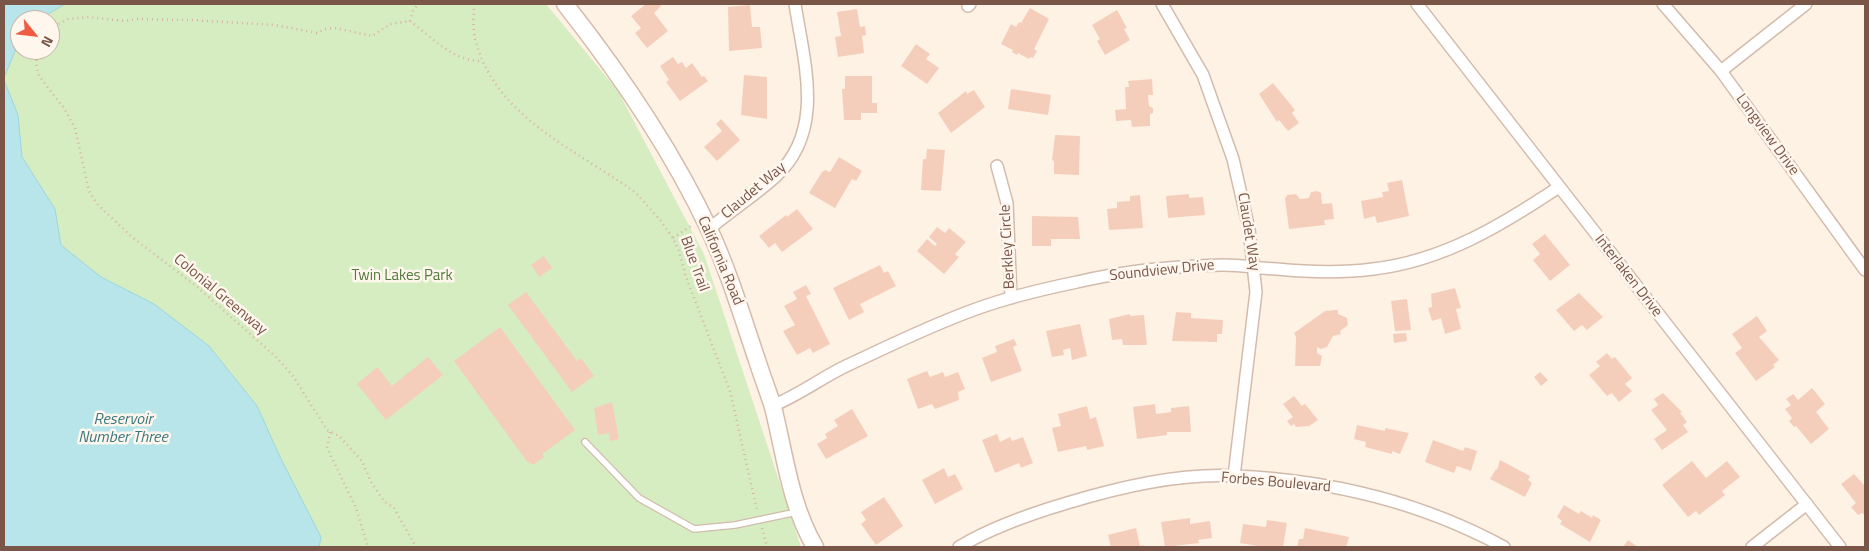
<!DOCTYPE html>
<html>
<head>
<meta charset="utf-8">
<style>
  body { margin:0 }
  #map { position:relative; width:1869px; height:551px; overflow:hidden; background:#fef2e5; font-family:"Titillium Web",sans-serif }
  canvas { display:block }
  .frame { position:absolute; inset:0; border:5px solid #795648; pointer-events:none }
  .north { position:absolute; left:10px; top:10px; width:50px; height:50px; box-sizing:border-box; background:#fff6ed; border:1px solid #c9b6ab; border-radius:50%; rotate:119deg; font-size:14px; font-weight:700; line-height:20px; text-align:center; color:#795648 }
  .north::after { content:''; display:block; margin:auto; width:18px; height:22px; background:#f05c42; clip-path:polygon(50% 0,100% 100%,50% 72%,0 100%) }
</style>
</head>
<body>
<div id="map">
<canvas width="1869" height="551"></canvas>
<div class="frame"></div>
<div class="north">N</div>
</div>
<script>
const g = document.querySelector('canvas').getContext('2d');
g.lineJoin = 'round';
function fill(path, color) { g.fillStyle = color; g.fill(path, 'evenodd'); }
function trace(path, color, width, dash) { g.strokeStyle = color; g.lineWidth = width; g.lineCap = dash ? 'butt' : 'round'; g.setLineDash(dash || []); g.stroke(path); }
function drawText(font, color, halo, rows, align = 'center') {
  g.font = font + ' "Titillium Web",sans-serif'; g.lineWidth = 5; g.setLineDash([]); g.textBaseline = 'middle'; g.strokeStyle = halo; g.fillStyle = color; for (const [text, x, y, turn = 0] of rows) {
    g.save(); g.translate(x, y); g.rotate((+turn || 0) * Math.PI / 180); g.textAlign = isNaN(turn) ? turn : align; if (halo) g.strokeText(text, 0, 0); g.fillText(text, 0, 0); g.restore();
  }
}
const green = new Path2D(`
  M4,4H546L618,91L704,254L801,547H4ZM20,20H50V50H20Z`);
const water = new Path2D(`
  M4,4H65L38,20H20V39L4,78Z
  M4,80L18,115L22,157L55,209L61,245L101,277L154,304L209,346L257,406L281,459L321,537L319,547H4Z`);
const building = new Path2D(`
  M646,4H659L661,6L654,13L668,31L647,48L635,33L641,28L631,16Z
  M750,5L752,27H760L762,48L729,51L728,7Z
  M1030,8L1049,19L1034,49L1037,51L1033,58L1030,57L1029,59L1018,53L1017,55L1012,52L1013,50L1001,44L1011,24L1016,27L1019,22L1021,23Z
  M857,9L860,27L865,26L866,35L862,36L864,53L838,57L835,37L841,36L837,12Z
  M1117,10L1127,28L1124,29L1130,40L1105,55L1097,41L1100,39L1092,25Z
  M916,44L930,54L926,59L939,68L927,84L901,66Z
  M673,57L678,64L682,62L686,68L692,63L702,77L704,76L708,81L680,101L666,82L669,80L660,66Z
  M744,75L767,77V119L741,115Z
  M845,76H872V103H877V113H861V120H844L842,89H845Z
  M1152,79L1153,95H1148L1149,106L1153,108V113L1150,114V126L1132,127L1131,120L1116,121L1115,110L1126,109L1125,87H1129L1128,81Z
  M1273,83L1295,110L1292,113L1299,123L1288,131L1279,120L1277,122L1259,94Z
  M1011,89L1051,95L1048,115L1008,109Z
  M974,90L985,107L951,133L938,113L966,91L967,94Z
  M721,119L740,140L717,161L704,147L722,131L716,124Z
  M1055,135L1080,136L1079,175L1054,174V161L1052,160Z
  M927,149L945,150L941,191L921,190L923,159H926Z
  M839,157L862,171L856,181L852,179L835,208L809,193L822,172L825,170L830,172Z
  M1402,180L1409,216L1377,223L1375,216L1364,219L1361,201L1383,197L1382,192L1389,191L1387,183Z
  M1317,191L1321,193L1322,204L1332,203L1334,219L1324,220L1325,225L1289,229L1285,199L1287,195L1296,194L1300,199L1309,198L1311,192Z
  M1189,194V198L1203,197L1205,215L1168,218L1166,196Z
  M1140,195L1143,228L1109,230L1107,209L1117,208V202L1130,201V196Z
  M797,209L813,229L782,252L775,243L769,248L759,236L786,215L787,217Z
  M1032,216L1078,217L1080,239H1051V246H1032Z
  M937,227L945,233L949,228L966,242L955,254L959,257L944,274L917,251L927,239L935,246L937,244L929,237Z
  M1545,234L1570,265L1550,281L1533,260L1540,254L1532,244Z
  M544,256L552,268L539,277L531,265Z
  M880,265L884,273L888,271L896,286L860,304L864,312L849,320L833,288Z
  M806,285L811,294L806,296L830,344L813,353L810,348L797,355L783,331L795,325L784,306L797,299L793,292Z
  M1455,288L1461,308L1456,309L1461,329L1445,334L1441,318L1432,321L1428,308L1432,307L1431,294Z
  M526,292L577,361L581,358L594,376L572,392L508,305Z
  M1579,293L1603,317L1587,330L1582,325L1574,331L1556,310Z
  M1407,299L1411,330L1395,331L1391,301Z
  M1335,310H1338V314L1347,318L1348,325L1340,331L1341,334L1333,336L1327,347L1321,349L1317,347V353L1322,356L1320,366H1295L1296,337L1294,333L1325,311Z
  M1176,312L1191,313V318L1223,320L1222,334H1217V342L1172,341Z
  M1130,314V316L1144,315L1147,345H1123L1122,339L1112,340L1109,319Z
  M1757,316L1767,331L1759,337L1779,360L1773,365L1775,367L1756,381L1735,353L1742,348L1732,334Z
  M1080,324L1087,356L1072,360L1070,348L1063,350L1064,355L1052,357L1046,331Z
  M500,327L575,430L542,454L544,457L533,465L530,462L528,463L454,361Z
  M1406,333L1407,341L1394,343L1393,334Z
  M1014,339L1017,345L1013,347L1022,371L991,382L982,358L997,352L995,346Z
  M1607,353L1612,359L1615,357L1632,378L1625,384L1632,391L1619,402L1612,393L1607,396L1589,375L1600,366L1596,362Z
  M428,357L443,375L386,420L357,384L377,367L392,386Z
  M927,371L930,377L943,372L945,377L958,372L965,389L958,392L959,400L935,409L932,404L918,409L907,379Z
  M1540,372L1548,380L1541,386L1534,377Z
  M1812,388L1825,404L1816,412L1829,429L1811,444L1796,426L1794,427L1789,421L1792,418L1785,409L1791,405L1786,399L1793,394L1798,400Z
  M1663,393L1682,412L1680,413L1687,422L1683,425L1688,432L1662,450L1654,439L1667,430L1651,410L1658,405L1654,399Z
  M1294,396L1302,406L1305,404L1318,420L1309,426L1296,427L1294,424L1291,426L1287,421L1293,417L1283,404Z
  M612,402L619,439L610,441L609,433L598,435L594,408Z
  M1155,404L1156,414L1171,412V408L1189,406L1191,432H1167V435L1137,439L1133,407Z
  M1087,406L1090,419L1096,417L1104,446L1087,450L1086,446L1058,452L1052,428L1061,426L1058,414Z
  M852,409L868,436L826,459L817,444L827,438L825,434L838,426L834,420Z
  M1357,425L1385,431V428L1409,433L1400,454L1392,451V454L1365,447L1366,442L1354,439Z
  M997,434L1000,442L1010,437L1012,441L1023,437L1033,463L1021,468L1019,463L995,473L982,440Z
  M1433,440L1463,451L1465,447L1477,451L1471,471L1457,466L1454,473L1425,462Z
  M1500,460L1530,476L1528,480L1532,483L1525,497L1490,479L1496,469L1497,470Z
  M1692,461L1706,478L1727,461L1740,477L1722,491L1725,495L1699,515L1696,511L1688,517L1662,485Z
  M944,468L948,477L955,474L963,489L935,504L922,480Z
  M1854,474L1865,486V515L1862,513L1858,515L1851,507L1856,503L1841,484Z
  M884,497L903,526L876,545L861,524L866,520L861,512Z
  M1564,505L1579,514L1581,511L1592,518L1593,515L1601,520L1590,542L1560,524L1562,521L1557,517Z
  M1190,518V524L1210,521L1212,538L1198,540L1199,543L1165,547L1161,522Z
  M1267,520L1287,523L1283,547H1263L1240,543L1243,524L1266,527Z
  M1136,528L1140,546L1143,545L1144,547H1111L1108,535Z
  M1305,528L1349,537L1346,547H1297L1299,539H1303Z
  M1628,540L1638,547H1623Z`);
const path = new Path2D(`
  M474,4C474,16 472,30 476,42C496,118 579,151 636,193L661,221L673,238L679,251L686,277L730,391L757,510
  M410,21C433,38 452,61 482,61
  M410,21L413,11L418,4
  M50,29L68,19L89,17L124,21L137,19L191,20L275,25L317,33L325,29L335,28L372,36L390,24L410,21
  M38,50L36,63L39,76L64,108L75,128L89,191L98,205L132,237L196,286L275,356L293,376L327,430L339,436L362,461L371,482L384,501L394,508L416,547
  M673,238L691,226
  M330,432L327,448L356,508L368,547
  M762,528L767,547`);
const lane = new Path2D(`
  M585,442L639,498L694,529L735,525L797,512`);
const street = new Path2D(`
  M1162,4L1203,75L1233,159L1249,229L1256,292L1234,476
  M1417,4L1840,547
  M1663,4L1721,71L1865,270
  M968,6L970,4
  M1721,71L1806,4
  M997,166L1007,203L1011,298
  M709,229C730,211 754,196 775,177C826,131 804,63 795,4
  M772,406C799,395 821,378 846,366C889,346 931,325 976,309C1009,297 1043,289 1077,282C1124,271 1174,266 1223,265C1241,265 1259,268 1277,269C1308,272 1342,273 1373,269C1443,261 1502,225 1559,187
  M959,547C992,527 1030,514 1067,503C1120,487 1179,473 1235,476C1328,480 1421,502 1504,547
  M1752,547L1807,504`);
const secondary = new Path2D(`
  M565,4C620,74 671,148 709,229C729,272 742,316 757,360C762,376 768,391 773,407C785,455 790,504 815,547`);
const streetNames = [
  ["Longview Drive",1767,135,54],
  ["Claudet Way",754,191,-40],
  ["Claudet Way",1248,232,81],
  ["Berkley Circle",1008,247,-93],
  ["California Road",720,261,67],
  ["Blue Trail",694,264,70],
  ["Soundview Drive",1162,271,-6],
  ["Interlaken Drive",1628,276,52],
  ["Colonial Greenway",220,295,40],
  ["Forbes Boulevard",1276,483,5]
];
const parkNames = [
  ["Twin Lakes Park",402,276]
];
const waterNames = [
  ["Reservoir",123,420],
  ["Number Three",123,438]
];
fill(green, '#d6edc2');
fill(water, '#b8e5e9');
trace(water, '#9dd6dc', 1);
fill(building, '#f5cebb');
trace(lane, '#d3bbac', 8);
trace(street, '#d3bbac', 14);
trace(secondary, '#d6baaa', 19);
trace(path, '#dab19d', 2.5, [1, 4]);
trace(lane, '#fff', 5.5);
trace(street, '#fff', 11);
trace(secondary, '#fff', 16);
drawText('15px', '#795648', '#fff6ed', streetNames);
drawText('15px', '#527a3c', '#fff6ed', parkNames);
drawText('italic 16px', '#3a787f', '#fff6ed', waterNames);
</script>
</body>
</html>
